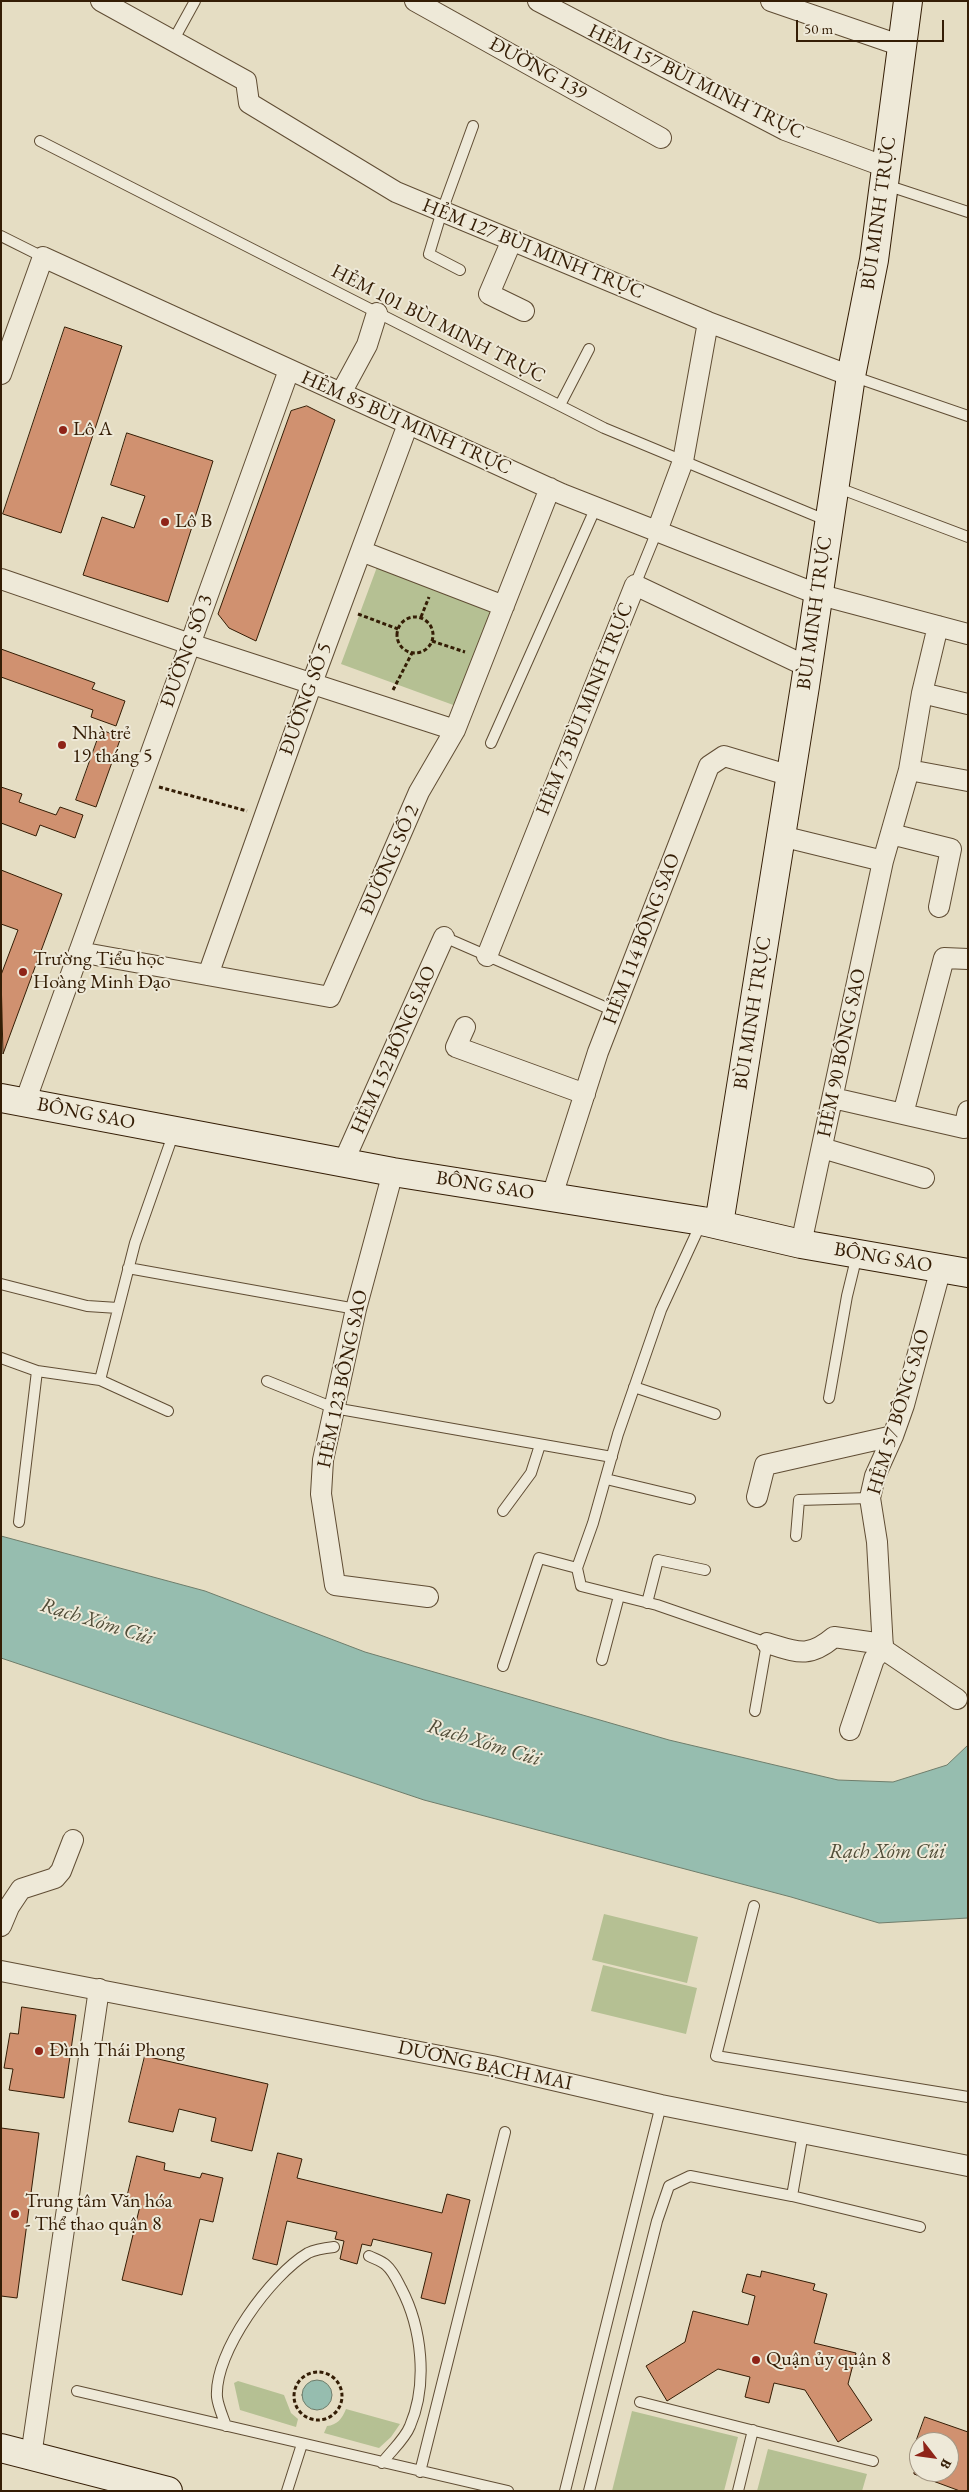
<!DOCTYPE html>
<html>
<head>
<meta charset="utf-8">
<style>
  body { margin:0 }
  #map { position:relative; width:969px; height:2492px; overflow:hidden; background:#e5ddc3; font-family:"EB Garamond",serif }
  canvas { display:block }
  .frame { position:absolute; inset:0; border:2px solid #341d05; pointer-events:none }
  .north { position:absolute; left:909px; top:2432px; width:50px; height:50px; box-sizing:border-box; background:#eee9d8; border:1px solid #a49784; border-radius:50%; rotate:120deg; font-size:14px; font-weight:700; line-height:20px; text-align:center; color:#341d05 }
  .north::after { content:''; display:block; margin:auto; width:18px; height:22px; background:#8f2418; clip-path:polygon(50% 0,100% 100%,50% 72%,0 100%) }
  .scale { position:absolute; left:796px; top:20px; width:148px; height:22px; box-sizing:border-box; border:2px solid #341d05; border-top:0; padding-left:6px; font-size:15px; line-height:18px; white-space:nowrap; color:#341d05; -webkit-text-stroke:4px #eee9d8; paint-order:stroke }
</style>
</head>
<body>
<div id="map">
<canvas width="969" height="2492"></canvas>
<div class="frame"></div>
<div class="north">B</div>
<div class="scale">50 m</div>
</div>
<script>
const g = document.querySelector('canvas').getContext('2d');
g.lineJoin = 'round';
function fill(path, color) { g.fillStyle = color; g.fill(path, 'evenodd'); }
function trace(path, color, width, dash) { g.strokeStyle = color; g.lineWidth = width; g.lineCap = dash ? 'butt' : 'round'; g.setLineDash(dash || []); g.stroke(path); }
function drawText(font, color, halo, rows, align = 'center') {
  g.font = font + ' "EB Garamond",serif'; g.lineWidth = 4; g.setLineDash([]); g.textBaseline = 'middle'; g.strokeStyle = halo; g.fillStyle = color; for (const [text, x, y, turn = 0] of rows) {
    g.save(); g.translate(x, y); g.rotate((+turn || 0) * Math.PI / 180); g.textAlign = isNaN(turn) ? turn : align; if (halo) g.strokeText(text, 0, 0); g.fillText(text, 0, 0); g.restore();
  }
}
const green = new Path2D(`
  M377,567L492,610L456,706L341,664Z
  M604,1914L698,1937L687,1983L592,1960Z
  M603,1965L697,1988L686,2034L591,2011Z
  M238,2381L284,2395L291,2413L298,2419L296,2427L240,2410L234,2383Z
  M346,2409L400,2424L391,2437L379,2448L324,2433L327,2426C337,2425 342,2419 346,2409Z
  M632,2411L738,2437L724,2491H612Z
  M768,2449L867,2474L862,2491H757Z`);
const water = new Path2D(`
  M1,1536L205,1591L365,1652L669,1740L838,1780L893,1782L947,1765L968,1745V1918L879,1923L791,1897L424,1800L1,1658Z
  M302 2395a15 15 0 1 1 30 0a15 15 0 1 1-30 0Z`);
const building = new Path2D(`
  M65,327L122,346L61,533L3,514Z
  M307,406L335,420L256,641L229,628L218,614L291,411Z
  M127,433L213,461L168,602L83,575L102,517L134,528L145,496L111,485Z
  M1,649L95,683L92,689L125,701L116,726L91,717L93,710L1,677Z
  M101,730L121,737L96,807L76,800Z
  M1,787L22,794L19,802L56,815L60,807L83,815L75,838L40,825L36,836L1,823Z
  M1,870L62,894L3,1054L1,975L18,930L1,924Z
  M22,2007L76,2015L64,2098L9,2090L13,2069L4,2068L10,2033L18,2034Z
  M145,2056L268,2084L252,2151L211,2141L216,2118L179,2109L173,2132L129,2122Z
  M1,2128L39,2133L17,2298L1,2296Z
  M278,2153L302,2159L297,2178L442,2213L447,2194L470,2200L445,2304L421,2298L432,2253L373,2239L371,2246L362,2244L357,2264L340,2259L344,2241L335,2239L337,2232L287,2221L277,2265L253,2259Z
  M137,2156L165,2163L164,2170L200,2178L202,2173L223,2178L213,2222L200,2219L182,2295L122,2280L140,2206L126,2202Z
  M762,2271L815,2284L813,2290L827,2294L814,2343L856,2353L848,2384L872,2420L838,2442L805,2390L774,2383L769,2403L745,2397L750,2377L718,2369L667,2401L646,2366L685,2342L693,2311L748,2325L755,2296L742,2292L747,2274L760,2277Z
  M925,2417L968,2432V2491H960L914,2474V2472H949V2442H916Z`);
const path = new Path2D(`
  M358,614L398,629
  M397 635a18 18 0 1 1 36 0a18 18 0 1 1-36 0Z
  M421,617L429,597
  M432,641L465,652
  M393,690L412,653
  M159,787L247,811
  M294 2396a24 24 0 1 1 48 0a24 24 0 1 1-48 0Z`);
const lane = new Path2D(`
  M173,41L195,1
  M40,141L604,428L828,521
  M886,185L968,212
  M1,236L43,257
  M460,270L429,254L442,211L473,126
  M852,376L968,416
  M560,405L589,349
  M836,487L968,537
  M635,585L657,531
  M491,743L596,507
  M444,937L614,1011
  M128,1268L356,1309
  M1,1284L87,1306L118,1308
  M1,1358L37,1371L100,1380L135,1243L174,1132
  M100,1380L168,1411
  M267,1381L334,1408L612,1457
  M634,1387L715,1414
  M829,1398L847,1296L857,1255
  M606,1479L690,1499
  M503,1511L531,1473L540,1445
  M19,1522L37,1371
  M796,1536L799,1500L870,1498
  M577,1568L581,1586L657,1605L767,1643L755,1711
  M647,1603L658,1560L705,1570
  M602,1660L619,1596
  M503,1666L539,1558L577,1568L593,1523L618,1434L661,1310L702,1221
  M754,1906L716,2056L968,2097
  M792,2196L803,2133
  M369,2256C375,2259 382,2261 386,2265C393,2271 397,2280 401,2288C422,2328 428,2384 410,2426C405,2439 391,2451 382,2463
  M77,2391L508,2491
  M640,2402L873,2461
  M226,2426C223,2417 218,2406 217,2397C214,2352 271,2275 308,2253C316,2249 325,2248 334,2247
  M420,2472L505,2132
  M287,2491L302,2444
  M565,2491L661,2105
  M589,2491L657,2221L669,2186L690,2176L792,2196L920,2227
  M738,2491L753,2430`);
const street = new Path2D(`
  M101,1L246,81L249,103L396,192L708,322L851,376
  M415,1L661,138
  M538,1L785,130L886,167
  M771,1L902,46
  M512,240L489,294L524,311
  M1,374L43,257L562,494L817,594L968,634
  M341,393L367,345L377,313
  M657,531L683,461L708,322
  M361,551L504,606
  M1,579L190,644L455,730
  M922,693L968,704
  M909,770L968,781
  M891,834L951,849L939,907
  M781,836L883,861L909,770L922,693L938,626
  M79,952L330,997L419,792L455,730L550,488
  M487,956L635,585L808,667
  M208,975L312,683L408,424
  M465,1027L456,1047L585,1094
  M833,1098L964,1128L968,1111
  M25,1102L289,370
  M903,1114L944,958L968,959
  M822,1148L924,1178
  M343,1163L444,937
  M393,1172L356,1309L323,1460L321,1494L335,1585L428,1597
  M552,1196L598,1052L709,766L724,756L791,776
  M801,1244L883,861
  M757,1497L765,1465L893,1436
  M767,1643C797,1652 808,1659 834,1637L883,1644
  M883,1649L957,1699
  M850,1730L874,1659L883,1649L877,1542L870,1498L875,1476L893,1436L904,1405L941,1268
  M1,1926L9,1907L21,1889L55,1878L61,1871L73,1840
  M1,1971L492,2066L661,2105L968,2166
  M31,2456L99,1989`);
const secondary = new Path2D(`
  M1,1098L393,1172L702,1221L801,1244L968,1273
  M719,1224L805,686L851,376L874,260L908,1
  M1,2448L168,2491`);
const markers = [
  [63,430,5,"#8f2418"],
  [165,522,5,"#8f2418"],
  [62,745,5,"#8f2418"],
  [23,972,5,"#8f2418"],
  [39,2051,5,"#8f2418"],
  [15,2214,5,"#8f2418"],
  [756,2360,5,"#8f2418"]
];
const streetNames = [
  ["ĐƯỜNG 139",538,69,29],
  ["HẺM 157 BÙI MINH TRỰC",696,82,26],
  ["BÙI MINH TRỰC",879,213,-82],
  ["HẺM 127 BÙI MINH TRỰC",533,249,22],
  ["HẺM 101 BÙI MINH TRỰC",438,324,27],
  ["HẺM 85 BÙI MINH TRỰC",406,423,24],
  ["BÙI MINH TRỰC",815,613,-82],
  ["ĐƯỜNG SỐ 3",187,651,-70],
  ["ĐƯỜNG SỐ 5",306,699,-70],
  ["HẺM 73 BÙI MINH TRỰC",585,709,-68],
  ["ĐƯỜNG SỐ 2",390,860,-66],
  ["HẺM 114 BÔNG SAO",642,939,-69],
  ["BÙI MINH TRỰC",753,1013,-81],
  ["HẺM 152 BÔNG SAO",394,1050,-66],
  ["HẺM 90 BÔNG SAO",842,1053,-78],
  ["BÔNG SAO",86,1114,11],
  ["BÔNG SAO",485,1186,9],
  ["BÔNG SAO",883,1258,10],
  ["HẺM 123 BÔNG SAO",343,1379,-78],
  ["HẺM 57 BÔNG SAO",899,1412,-73],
  ["DƯƠNG BẠCH MAI",485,2066,12]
];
const poiNames = [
  ["Lô A",73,430],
  ["Lô B",175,522],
  ["Nhà trẻ",72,734],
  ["19 tháng 5",72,757],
  ["Trường Tiểu học",33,960],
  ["Hoàng Minh Đạo",33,983],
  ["Đình Thái Phong",49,2051],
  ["Trung tâm Văn hóa",25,2202],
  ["- Thể thao quận 8",25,2225],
  ["Quận ủy quận 8",766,2360]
];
const waterNames = [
  ["Rạch Xóm Củi",97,1622,17],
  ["Rạch Xóm Củi",484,1743,17],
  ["Rạch Xóm Củi",887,1852]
];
fill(green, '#b5c093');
fill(water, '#96bdaf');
trace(water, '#6f7d6b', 1);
fill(building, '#d09170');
trace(building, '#341d05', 1);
trace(lane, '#604d34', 12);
trace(street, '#604d34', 22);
trace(secondary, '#341d05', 30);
trace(path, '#341d05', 3, [4, 2.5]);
trace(lane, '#eee9d8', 10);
trace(street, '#eee9d8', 20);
trace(secondary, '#eee9d8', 28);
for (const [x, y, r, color] of markers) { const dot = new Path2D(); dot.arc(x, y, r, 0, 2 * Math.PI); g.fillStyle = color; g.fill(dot); trace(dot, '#eee9d8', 2); }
drawText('20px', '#341d05', '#eee9d8', streetNames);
drawText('20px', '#341d05', '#eee9d8', poiNames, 'left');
drawText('italic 21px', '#514d38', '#eee9d8', waterNames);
</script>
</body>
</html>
